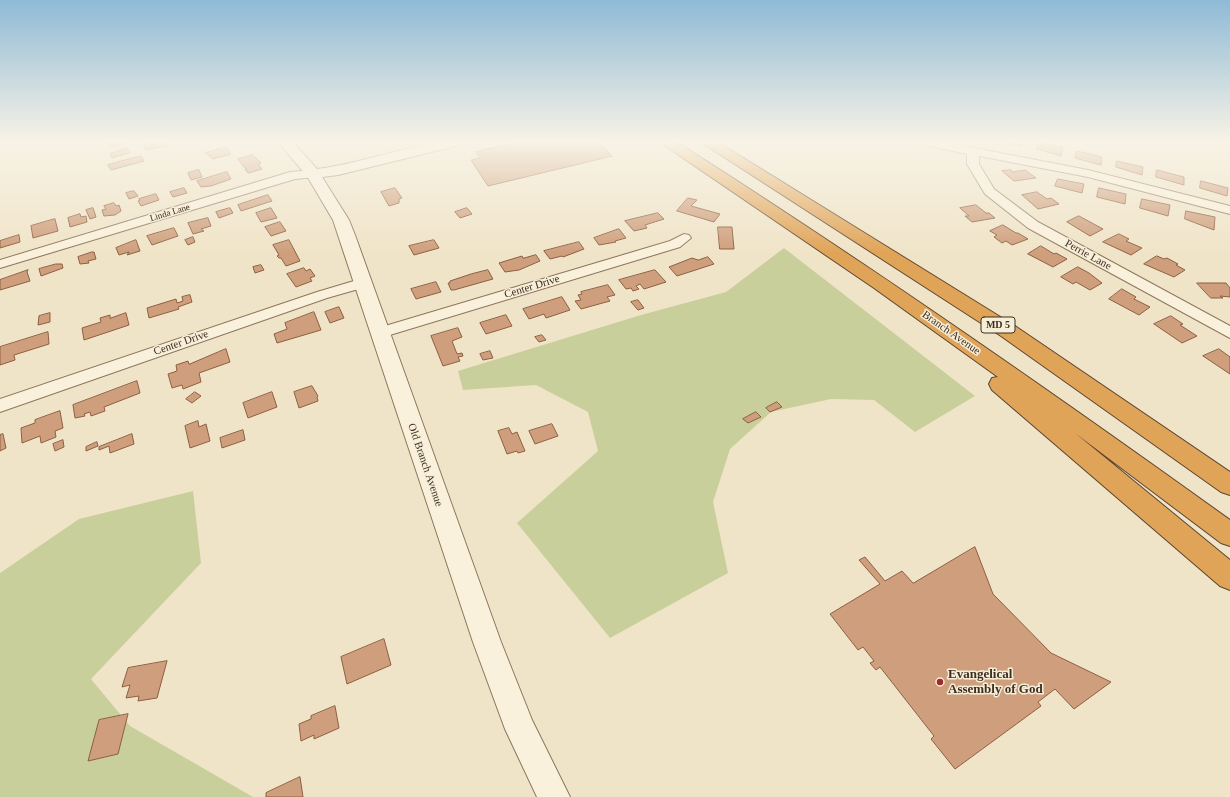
<!DOCTYPE html>
<html>
<head>
<meta charset="utf-8">
<style>
  body { margin:0 }
  canvas { display:block; background:#f0e4c8 }
</style>
</head>
<body>
<canvas width="1230" height="797"></canvas>
<script>
const g = document.querySelector('canvas').getContext('2d');
g.lineJoin = 'round';
function fill(path, color) { g.fillStyle = color; g.fill(path, 'evenodd'); }
function trace(path, color, width, dash) { g.strokeStyle = color; g.lineWidth = width; g.lineCap = dash ? 'butt' : 'round'; g.setLineDash(dash || []); g.stroke(path); }
function drawText(font, color, halo, rows, align = 'center') {
  g.font = font + ' Georgia,serif'; g.lineWidth = 3; g.setLineDash([]); g.textBaseline = 'middle'; g.strokeStyle = halo; g.fillStyle = color; for (const [text, x, y, turn = 0] of rows) {
    g.save(); g.translate(x, y); g.rotate((+turn || 0) * Math.PI / 180); g.textAlign = isNaN(turn) ? turn : align; if (halo) g.strokeText(text, 0, 0); g.fillText(text, 0, 0); g.restore();
  }
}
const green = new Path2D(`
  M784,248L975,396L915,432L874,400L831,399L771,412L730,449L713,502L728,573L610,638L517,523L598,451L588,412L536,385L463,390L458,371L641,315L726,292Z
  M193,491L201,563L91,679L130,726L253,797H0V573L79,519Z`);
const building = new Path2D(`
  M100,141H133L110,147L108,142L101,144Z
  M160,141H167L169,145L146,150L143,145Z
  M524,141H597L612,156L488,186L471,160L480,158L476,152Z
  M997,141H1022L1021,146Z
  M1038,142L1063,147L1061,156L1037,149Z
  M226,147L231,154L213,159L206,153Z
  M127,148L129,153L112,158L110,154Z
  M1077,151L1102,157L1101,165L1075,158Z
  M253,155L261,163L258,164L262,169L248,173L245,169H247L244,167L238,159Z
  M141,156L144,161L111,170L108,165Z
  M1117,161L1143,167L1142,175L1116,167Z
  M199,170L202,177L191,180L188,173Z
  M1011,170L1012,172L1025,170L1036,178L1014,181L1002,171Z
  M1157,170L1184,177V185L1156,177Z
  M227,172L231,179L211,186L201,187L197,181Z
  M1058,179L1084,184L1082,193L1055,186Z
  M1201,181L1228,188L1227,196L1200,188Z
  M184,188L187,193L173,197L170,192Z
  M395,188L402,198L399,199V203L389,206L381,192Z
  M1099,188L1126,194L1125,204L1097,197Z
  M134,191L138,196L129,199L126,193Z
  M1037,192L1047,199L1051,198L1059,204L1038,209L1022,195Z
  M156,194L159,200L141,206L138,201L140,200L139,199Z
  M268,195L272,201L241,211L238,205Z
  M688,198L697,200L691,206L720,214L714,222L677,211Z
  M1142,199L1170,205L1168,216L1140,208Z
  M114,203L116,206L119,205L121,211L115,215L104,216L102,210L106,209L104,206Z
  M976,205L986,213H989L995,218L972,222L965,216H969L960,208Z
  M93,208L96,217L90,219L86,210Z
  M230,208L233,213L219,218L216,212Z
  M271,208L277,218L261,222L256,213Z
  M467,208L472,214L460,218L455,212Z
  M1186,211L1215,217L1214,230L1185,219Z
  M658,213L664,219L645,225L647,228L634,231L625,221Z
  M80,214L81,217L86,216L87,222L70,227L68,218Z
  M1079,216L1103,229L1090,236L1067,222Z
  M208,218L211,226L201,229L204,231L193,234L188,223Z
  M55,219L58,231L33,238L31,226Z
  M280,222L286,231L271,236L265,227Z
  M1003,225L1016,233H1018L1028,239L1012,245L1006,241L1002,243L994,237L997,235L990,231Z
  M718,227H732L734,249H720Z
  M174,228L178,236L152,245L147,236Z
  M619,229L626,238L615,241L616,242L599,245L594,238Z
  M1119,234L1129,239L1126,241L1142,248L1131,255L1103,242Z
  M19,235L20,242L0,248V241Z
  M193,237L195,242L188,245L185,240Z
  M136,240L140,251L127,255L129,252L119,255L116,248Z
  M289,240L300,261L286,266L281,258H279L277,256L279,255L273,245Z
  M434,240L439,248L414,255L409,246Z
  M579,242L584,249L563,257L562,256L550,259L544,251Z
  M1041,246L1054,254L1056,253L1067,259L1053,267L1028,254Z
  M92,252H94L96,259L88,261L89,263L80,264L78,257Z
  M536,255L540,261L519,270L505,272L499,263L522,256L523,258Z
  M1157,256L1164,259L1167,258L1178,264L1176,265L1185,270L1174,277L1144,264Z
  M708,257L714,264L677,276L669,267L692,258L698,260Z
  M56,264H62L63,268L41,276L39,269Z
  M261,265L264,270L255,273L253,267Z
  M1078,267L1089,273L1102,283L1090,290L1076,282L1073,284L1061,277Z
  M304,268L306,271L310,269L315,276L310,278L312,281L296,287L287,274Z
  M28,270L27,272L30,281L0,290V280Z
  M488,270L493,279L454,290H451L448,283H450V281L471,274Z
  M655,270L666,282L644,289L640,284L636,286L639,289L633,291L631,288L626,289L619,280Z
  M436,282L441,292L416,299L411,289Z
  M1197,283H1226L1230,288V297L1220,296L1223,298H1211Z
  M608,285L615,295L607,297L610,301L581,309L575,301L581,300L578,295L582,294L581,292Z
  M1122,289L1136,297L1134,299L1150,307L1139,315L1109,299Z
  M190,295L192,302L178,307L179,309L149,318L147,308L176,299L177,303L183,301L182,297Z
  M562,297L570,310L546,318L544,314L529,319L523,309Z
  M638,300L644,308L638,310L631,302Z
  M339,307L344,318L330,323L325,312Z
  M314,312L321,330L277,343L274,334L287,329L285,323Z
  M50,313V322L38,325L39,316Z
  M126,313L129,325L84,340L82,328L101,322L100,318L110,315V318Z
  M506,315L512,326L486,334L480,323Z
  M1171,316L1183,324L1180,325L1197,336L1182,343L1154,324Z
  M458,328L462,337L452,341L457,354L462,353L463,356L458,357L460,361L443,366L431,336Z
  M48,332L49,344L14,355L15,360L0,365V347Z
  M542,335L546,340L539,342L535,337Z
  M226,349L230,362L199,373L201,382L183,389L182,385L172,388L168,374L177,371L176,365L188,361L189,364Z
  M1219,349L1230,357V374L1203,356Z
  M490,351L493,358L483,360L480,354Z
  M137,381L140,393L104,407L105,411L91,416L90,412L84,414L85,416L75,418L73,405Z
  M312,386L318,396L317,397L318,401L299,408L294,392Z
  M195,392L201,396L192,403L186,399Z
  M272,392L277,407L248,418L243,403Z
  M777,402L782,407L770,412L766,408Z
  M60,411L63,428L55,431L56,437L41,443L40,436L22,443L21,428L35,423V420Z
  M756,412L761,417L748,423L743,419Z
  M198,421L199,427L206,424L210,441L190,448L185,426Z
  M552,424L558,436L535,444L529,431Z
  M509,428L512,434L517,432L525,451L518,453L517,451L507,454L498,431Z
  M243,430L245,440L222,448L220,438Z
  M3,434L6,448L0,451V435Z
  M132,434L134,444L110,453L109,446L99,450V447Z
  M63,440L64,447L55,451L53,444Z
  M97,442L98,446L86,451V447Z
  M975,547L993,594L1051,653L1111,682L1074,709L1055,689L1038,702L1041,706L955,769L931,739L934,736L880,667L876,670L870,663L874,661L863,647L858,650L830,614L880,584L859,560L865,557L885,581L902,571L913,583Z
  M384,639L391,665L347,684L341,657Z
  M167,661L157,698L138,701L139,696L126,698L130,685L122,687L128,668Z
  M335,706L339,728L314,739V735L301,741L299,724L311,719V716Z
  M128,714L118,754L88,761L99,720Z
  M300,777L303,797H266V793Z`);
const minor = new Path2D(`
  M914,141H938L1088,170L1230,206V214L1088,177L979,156V164L994,189L1038,222L1230,326V338L1028,228L985,194L967,164V154L920,144Z
  M313,170L319,174L317,177L295,179L0,268V260L290,172Z
  M684,234L689,235L691,238L680,247L380,338L375,337L372,333L375,329L670,241Z
  M364,278L369,280L371,283L369,286L327,298L0,412V399L317,292Z`);
const tertiary = new Path2D(`
  M277,141H292L317,169C367,163 415,141 466,141L464,144L338,175L322,177L349,220L355,235L501,642L532,720L570,797H537L505,729L473,642L333,220L307,176Z`);
const motorway = new Path2D(`
  M658,141H675C864,261 1048,389 1230,520V546L1221,543L1075,433L1230,560V590L1220,586L992,390L989,384L992,378L998,377L874,288Z
  M699,141H716L1015,326L1230,472V495L1221,492L1001,336Z`);
const markers = [
  [940,682,4,"#9e2a2b"]
];
const farStreetnames = [
  ["Linda Lane",170,213,-17]
];
const shields = [
  [998,325,34]
];
const shieldNames = [
  ["MD 5",998,325]
];
const streetNames = [
  ["Perrie Lane",1088,255,29],
  ["Center Drive",532,287,-17],
  ["Branch Avenue",951,333,35],
  ["Center Drive",181,343,-19],
  ["Old Branch Avenue",425,465,71]
];
const nearPoinames = [
  ["Evangelical",948,675],
  ["Assembly of God",948,690]
];
fill(green, '#c9cf9b');
fill(building, '#cf9f7d');
trace(building, '#8d5f41', 1);
trace(minor, '#8d765c', 2);
trace(tertiary, '#8d765c', 2);
trace(motorway, '#5b4430', 2);
fill(minor, '#faf1dc');
fill(tertiary, '#faf1dc');
fill(motorway, '#e0a458');
const sky = g.createLinearGradient(0, 0, 0, 253);
sky.addColorStop(0, '#8fbad6');
sky.addColorStop(0.56, '#f8f3e6');
sky.addColorStop(1, '#f8f3e600');
g.fillStyle = sky;
g.fillRect(0, 0, 1230, 253);
for (const [x, y, r, color] of markers) { const dot = new Path2D(); dot.arc(x, y, r, 0, 2 * Math.PI); g.fillStyle = color; g.fill(dot); trace(dot, '#f7eed8', 1.5); }
drawText('9px', '#3d2e20', '#f7eed8', farStreetnames);
for (const [x, y, w] of shields) { const box = new Path2D(); box.roundRect(x - w / 2, y - 8, w, 16, 3); g.fillStyle = '#f7eed8'; g.fill(box); trace(box, '#3d2e20', 1); }
drawText('bold 10px', '#3d2e20', null, shieldNames);
drawText('11px', '#3d2e20', '#f7eed8', streetNames);
drawText('bold 13px', '#3d2e20', '#f7eed8', nearPoinames, 'left');
</script>
</body>
</html>
